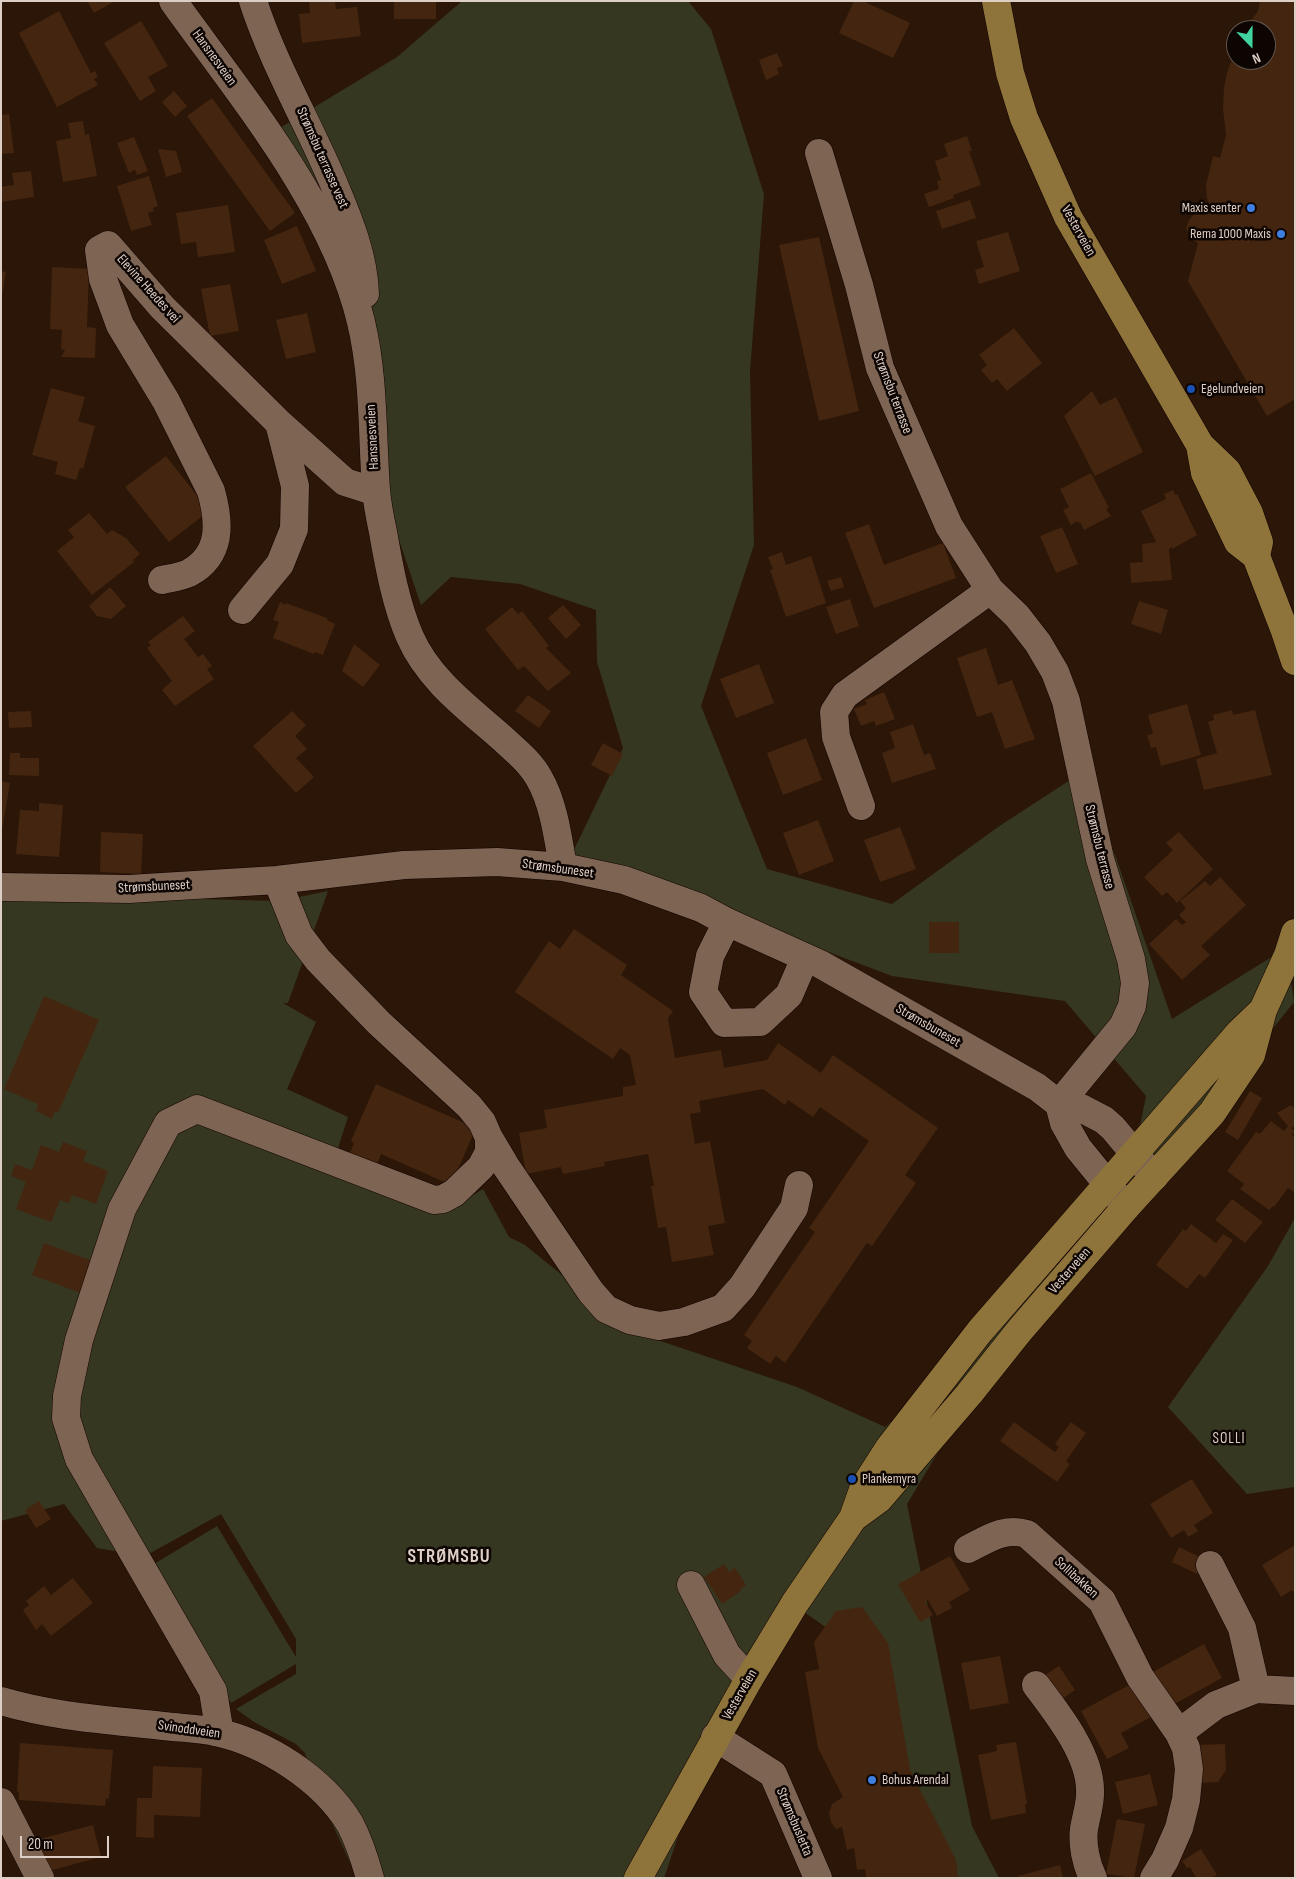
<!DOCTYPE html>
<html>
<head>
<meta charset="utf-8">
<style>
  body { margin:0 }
  #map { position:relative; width:1296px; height:1879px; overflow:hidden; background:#2b1607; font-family:"Sofia Sans Condensed",sans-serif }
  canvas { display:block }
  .frame { position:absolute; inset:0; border:2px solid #decfc6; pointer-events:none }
  .north { position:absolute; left:1226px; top:20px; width:50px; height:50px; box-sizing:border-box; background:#0d0502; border:1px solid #615650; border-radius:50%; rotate:158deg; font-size:14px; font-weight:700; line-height:20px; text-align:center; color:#decfc6 }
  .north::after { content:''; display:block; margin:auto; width:18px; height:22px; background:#42d4a0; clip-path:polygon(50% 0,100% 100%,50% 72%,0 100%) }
  .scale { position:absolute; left:20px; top:1836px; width:89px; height:22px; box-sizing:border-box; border:2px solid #decfc6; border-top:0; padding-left:6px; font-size:15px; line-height:18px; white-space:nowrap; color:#decfc6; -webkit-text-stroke:4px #0d0502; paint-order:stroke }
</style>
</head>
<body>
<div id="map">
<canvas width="1296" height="1879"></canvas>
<div class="frame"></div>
<div class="north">N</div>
<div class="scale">20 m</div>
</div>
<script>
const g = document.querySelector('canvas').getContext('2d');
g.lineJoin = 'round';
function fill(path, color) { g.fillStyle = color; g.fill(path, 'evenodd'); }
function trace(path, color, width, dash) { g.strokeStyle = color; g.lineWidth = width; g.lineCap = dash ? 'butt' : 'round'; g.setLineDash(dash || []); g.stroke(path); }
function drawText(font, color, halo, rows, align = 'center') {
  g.font = font + ' "Sofia Sans Condensed",sans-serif'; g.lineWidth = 5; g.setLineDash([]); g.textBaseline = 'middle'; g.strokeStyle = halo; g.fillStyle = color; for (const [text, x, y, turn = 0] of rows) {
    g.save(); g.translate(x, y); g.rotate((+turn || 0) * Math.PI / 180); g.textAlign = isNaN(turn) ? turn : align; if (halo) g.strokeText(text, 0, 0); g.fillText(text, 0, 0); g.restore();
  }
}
const green = new Path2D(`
  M462,1H688L711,29L764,194L750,371L754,545L701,706L767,869L892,904L998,827L1073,778L1114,852L1172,1019L1286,948L1294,1002L1080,1272L967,1404L907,1504L972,1826L999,1878H919L831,1631L797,1607L714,1731L664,1878H357L331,1821L320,1806L305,1753L296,1744L254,1722L236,1709L296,1674V1664L231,1703L149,1567L217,1526L296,1657V1639L221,1514L145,1556L97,1548L64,1504L1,1521V887L116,897L280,901L328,891L288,1003H283L316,1022L287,1089L348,1117L332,1167L450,1209L483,1189L509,1237L525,1245L631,1331L797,1387L885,1427L1011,1314L1127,1190L1146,1096L1065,1001L892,976L728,914L570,858L623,748L597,662L596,610L520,584L451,577L421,605L373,463L342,294L275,131L397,57Z
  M1295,1218V1487L1247,1494L1168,1407L1268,1266Z`);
const building = new Path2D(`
  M87,1H115L94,13Z
  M309,1H335L336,9L357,7L361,36L302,43L299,14L310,13Z
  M394,1H436V19H394Z
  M854,1H863L910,23L893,58L839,33Z
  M1260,1H1295V399L1267,416L1188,281L1198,243L1191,239L1186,228L1189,220L1194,214L1206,213L1209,203L1207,198L1206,185L1213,156L1220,158L1226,135L1223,108L1224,87L1227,73L1236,47V60H1266V30H1244L1258,11Z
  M59,11L91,73L95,71L98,77L94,79L98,85L57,107L19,33Z
  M141,21L168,66L148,77L156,91L140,101L104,43Z
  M777,53L783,66L777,68L779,74L766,80L759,60Z
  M174,91L187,106L175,117L162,102Z
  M212,98L295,213L270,231L187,116Z
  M9,114L14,153L1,154V115Z
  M83,121L85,135L89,134L97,176L63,182L56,141L71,138L68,123Z
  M967,136L972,151H969L981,185L953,195L954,198L929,207L924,194L939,189L937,181L941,180L935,161L948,156L944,144Z
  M134,137L148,171L137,175L135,170L129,173L117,143Z
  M158,149L176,151L182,172L166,177Z
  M31,171L34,197L1,202V187L14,185L12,173Z
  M149,176L158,206L153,208L154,211L148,213L152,225L131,231L117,186Z
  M970,200L976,218L942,229L936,211Z
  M228,205L235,252L198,257L196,242L181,244L176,213Z
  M297,226L316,271L282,284L264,240Z
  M1008,232L1020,271L979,284L975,270L984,267L976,241Z
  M819,237L859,411L819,421L779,245Z
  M52,267L89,269L87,327L96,328L95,358L61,357L65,350L61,349L62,330L50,329Z
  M1,271L6,272L2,295H1Z
  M230,284L239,331L210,336L201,289Z
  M307,313L316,352L286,359L276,320Z
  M1014,328L1042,363L1007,391L997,379L992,383L981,370L987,365L979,355Z
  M51,388L85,397L78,421L95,426L83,469L80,468L76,480L55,474L58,462L32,455Z
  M1092,391L1100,405L1116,397L1143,452L1095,476L1064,416Z
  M166,456L209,511L169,542L125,487Z
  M1091,473L1109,508L1106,509L1111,516L1084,530L1080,522L1078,523L1077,521L1071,525L1063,510L1069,507L1060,489Z
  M1173,490L1175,495L1177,494L1197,535L1172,549V547L1169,549L1172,580L1131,583L1130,563L1143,562L1142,544L1156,542L1141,511L1166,499L1164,494Z
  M89,513L107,534L112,530L126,538L140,554L133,560L134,562L92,595L57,551L74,537L68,530Z
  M869,524L884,565L943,543L956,578L874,608L845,533Z
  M1062,527L1078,564L1056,573L1040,536Z
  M782,552L786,565L811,556L826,603L786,617L770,570L773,569L768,557Z
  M841,577L844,587L831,591L827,581Z
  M110,587L126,606L111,619L97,616L89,606Z
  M850,599L859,626L836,634L826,607Z
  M1139,601L1168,610L1161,634L1131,624Z
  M280,602L286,605V603L327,618V620L335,624L323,655L315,652L314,654L273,638L279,622L273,620Z
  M563,605L581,625L566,639L548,618Z
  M512,607L518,614L522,611L549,646L546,648L571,673L548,691L524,666L518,670L485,629Z
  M183,616L195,631L184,639L198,657L203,654L212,666L207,669L214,679L175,706L162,690L172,681L147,648L151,645L148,642Z
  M354,644L380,665L363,687L342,671Z
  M986,648L998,685L1012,680L1035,739L1005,749L992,712L977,717L957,658Z
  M759,664L774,703L736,718L720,679Z
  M884,692L895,719L876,726L874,721L861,726L854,709L867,704L865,700Z
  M528,695L551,711L539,728L515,711Z
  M1187,704L1201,755L1161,766L1156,747L1151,748L1147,735L1153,734L1148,715Z
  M1232,710L1233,715L1255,710L1272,775L1204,790L1196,759L1217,753L1208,722L1214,720L1213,715Z
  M31,711L32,727L9,728L8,712Z
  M292,711L306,725L295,736L307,749L296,758L314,777L296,793L253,746Z
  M913,724L924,755L930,753L936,769L892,783L882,753L895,748L890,732Z
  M806,738L822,780L783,795L767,753Z
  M603,743L623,754L612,776L591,765Z
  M10,753H20V758H39V776L9,775Z
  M1,781L10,783L2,830H1Z
  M39,803L63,805L59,857L16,854L20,810L39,811Z
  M818,820L834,861L799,875L783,833Z
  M900,827L916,869L880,882L864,840Z
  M101,832L143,834L141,874L100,872Z
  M1179,832L1213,869L1177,903L1167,892L1162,896L1144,877L1173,850L1166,843Z
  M1220,877L1246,905L1201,946L1210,955L1182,980L1149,944L1176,919L1182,925L1186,922L1179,915L1186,908L1180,901L1205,881L1210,886Z
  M929,922H959V953H929Z
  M574,929L627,965L621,975L673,1011L668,1019L675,1058L721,1050L724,1068L767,1060L778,1043L821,1073L833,1055L938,1128L905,1175L916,1183L872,1246L867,1243L785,1363L776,1356L770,1364L747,1348L752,1341L744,1335L815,1232L809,1228L869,1141L820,1107L813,1117L788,1100L785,1105L763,1089L699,1101L701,1112L690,1114L695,1144L710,1141L725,1223L708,1226L714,1255L672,1262L666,1227L658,1228L651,1186H654L648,1154L604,1162L605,1166L563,1174L561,1167L526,1174L519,1133L547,1128L544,1110L623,1096V1087L636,1085L630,1055L620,1048L613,1059L515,992L549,941L560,949Z
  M44,996L99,1020L58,1113L55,1111L52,1119L36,1111L38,1104L4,1089Z
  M376,1084L476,1128L451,1185L381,1154L376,1167L349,1155L354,1143L351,1141Z
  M1250,1091L1262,1098L1238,1140L1225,1132Z
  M1291,1105L1295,1109V1126L1291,1128L1295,1131L1292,1135L1295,1137V1193L1288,1188L1274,1207L1273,1206L1269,1210L1240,1189L1244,1184L1227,1171L1256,1132L1260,1134L1271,1121L1284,1131L1288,1126L1277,1113Z
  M63,1142L87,1151L83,1161L108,1171L96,1204L72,1195L69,1203L60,1200L51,1222L16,1209L26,1182L11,1176L15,1164L32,1170L41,1145L59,1152Z
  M1232,1199L1263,1222L1245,1243L1215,1220Z
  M1191,1224L1216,1243L1223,1234L1233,1240L1205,1278L1199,1274L1187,1289L1156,1265L1183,1229L1186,1231Z
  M44,1243L98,1263L86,1295L32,1275Z
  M1014,1422L1055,1452L1059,1447L1055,1444L1071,1422L1086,1433L1066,1461L1070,1464L1057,1482L1000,1441Z
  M1192,1479L1213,1513L1194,1525L1198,1531L1188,1537L1184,1530L1171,1538L1150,1504Z
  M39,1501L51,1519L36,1528L25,1510Z
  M1295,1545V1594L1292,1590L1281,1597L1262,1565Z
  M1179,1547L1204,1559L1197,1574L1172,1562Z
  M950,1556L970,1590L949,1602L952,1608L937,1616L928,1600L925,1602L933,1615L920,1622L898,1584Z
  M724,1564L729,1572L735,1568L746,1585L740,1589L741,1591L722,1604L704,1577Z
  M73,1578L93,1603L51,1636L42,1624L36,1630L23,1610L29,1605L26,1601L44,1586L51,1595Z
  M862,1607L888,1643L910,1770L956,1860L958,1878H866L865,1869L857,1870L854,1848L847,1850L842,1827L836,1829L831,1822L829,1813L832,1804L843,1797L818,1748L805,1672L819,1669L814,1642L836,1611Z
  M1204,1644L1222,1678L1169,1707L1151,1673Z
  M1000,1656L1009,1703L970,1710L961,1663Z
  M1059,1666L1075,1690L1061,1700L1045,1675Z
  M1133,1683L1151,1717L1121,1733L1129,1748L1107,1759L1081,1711Z
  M1016,1742L1027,1804L1025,1805L1026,1813L991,1820L978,1755L997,1751L996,1745Z
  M20,1743L113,1750L109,1799L106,1798L105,1806L19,1800V1792H17Z
  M1225,1744L1226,1770L1218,1782L1198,1783L1196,1745Z
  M153,1766L202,1768L200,1817L154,1815V1838L136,1837L137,1798H152Z
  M1150,1774L1158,1805L1123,1814L1115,1782Z
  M1117,1819L1145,1824L1134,1878L1106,1874Z
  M93,1825L101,1857L45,1872L36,1840Z
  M1201,1849L1217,1875L1211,1878H1196L1190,1867L1187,1868L1182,1861Z
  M1060,1865L1063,1878H1018V1876Z`);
const street = new Path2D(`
  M173,1C241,96 334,207 361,322C374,376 372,433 376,489C377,503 380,518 383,532C389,566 396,605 410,637C429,680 468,708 502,738C515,750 530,762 539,778C554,804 558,838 563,867
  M253,1C274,66 310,126 336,189C350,222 364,258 365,294
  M819,153L859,285L880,368L949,526L990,590L1017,616L1038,643L1055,672L1066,701L1100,859L1131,959L1135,983L1132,1006L1123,1026L1059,1104
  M162,580C171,578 181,577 189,573C222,555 220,523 211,491L166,401L120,325L103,279L99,250L108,245L162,307L279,423L345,482L376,492
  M242,610L280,564L294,529L295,486L279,423
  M861,806L836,737L834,712L845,695L990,590
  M277,880L299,935L318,960L379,1023L469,1106L482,1122L489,1138L505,1165L591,1292L606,1309L630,1320L659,1326L684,1322L723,1308L742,1287L794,1208L799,1185
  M1,887L129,889L277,880L404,865L497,862L563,867L624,880L701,908L727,922L820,964L1037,1087L1059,1104L1081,1108L1104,1120L1113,1128L1154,1177
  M727,922L710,956L703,992L724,1023L760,1022L789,995L805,958
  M1059,1104L1064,1123L1078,1148L1126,1207
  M968,1549C988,1539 1005,1527 1027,1534L1102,1601L1140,1677L1179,1733L1186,1748L1189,1769L1186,1800L1179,1828L1165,1860L1154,1878
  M1210,1565L1242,1628L1256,1689
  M691,1585L727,1655L749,1679
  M1036,1685C1057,1713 1090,1754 1090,1790C1091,1803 1086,1816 1084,1829C1082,1844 1086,1864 1093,1878
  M1,1701C54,1717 109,1720 163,1726C180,1728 198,1728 216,1732C266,1743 323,1779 350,1824C359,1841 365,1860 370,1878
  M215,1732L218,1722L213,1691L79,1459L66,1418L67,1396L79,1340L122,1209L168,1123L197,1109L434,1200L443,1199L454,1193L481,1167L489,1152V1138
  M1179,1733L1216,1705L1256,1689L1295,1691
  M715,1737L773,1774L818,1878
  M1,1802L40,1878`);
const primary = new Path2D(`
  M996,1L1010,73L1024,118L1068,217L1200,445L1227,471L1249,513L1259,542L1256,556
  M1200,445L1205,473L1238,542L1256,556L1285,631L1295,661
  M853,1518L879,1499L969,1394L1020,1330L1126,1207L1212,1113L1251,1055L1263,1010L1288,955L1295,933
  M638,1878L749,1679L795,1603L853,1518L864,1487L889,1448L980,1331L1240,1032L1263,1010`);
const markers = [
  [1251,208,5,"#3f7fe0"],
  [1281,234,5,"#3f7fe0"],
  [1191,389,5,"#1a4fb4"],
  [852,1479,5,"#1a4fb4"],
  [872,1780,5,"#3f7fe0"]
];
const streetNames = [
  ["Hansnesveien",214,58,54],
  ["Strømsbu terrasse vest",322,158,66],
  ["Vesterveien",1078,231,61],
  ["Elevine Heedes vei",148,289,48],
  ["Strømsbu terrasse",892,393,69],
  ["Hansnesveien",373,437,-93],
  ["Strømsbu terrasse",1099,847,76],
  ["Strømsbuneset",558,869,8],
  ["Strømsbuneset",154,887,-3],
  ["Strømsbuneset",928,1026,30],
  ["Vesterveien",1070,1271,-49],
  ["Sollibakken",1076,1578,42],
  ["Vesterveien",740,1695,-60],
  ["Svinoddveien",189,1730,8],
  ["Strømsbusletta",794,1822,67]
];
const poiNames = [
  ["Maxis senter",1241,208,"right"],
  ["Rema 1000 Maxis",1271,234,"right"],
  ["Egelundveien",1201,389],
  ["Plankemyra",862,1479],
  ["Bohus Arendal",882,1780]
];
const neighbourhoodNames = [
  ["SOLLI",1229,1439]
];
const districtNames = [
  ["STRØMSBU",449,1557]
];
fill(green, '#363721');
fill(building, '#442610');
trace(street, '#120300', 29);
trace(primary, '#120300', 29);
trace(street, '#7e6453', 28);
trace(primary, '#8e743a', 28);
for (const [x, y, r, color] of markers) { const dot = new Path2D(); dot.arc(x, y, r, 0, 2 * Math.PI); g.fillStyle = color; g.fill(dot); trace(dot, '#0d0502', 2); }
drawText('14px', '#decfc6', '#0d0502', streetNames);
drawText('14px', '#decfc6', '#0d0502', poiNames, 'left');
g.letterSpacing = '1px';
drawText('15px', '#decfc6', '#0d0502', neighbourhoodNames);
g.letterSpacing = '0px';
g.letterSpacing = '1px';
drawText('bold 19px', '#decfc6', '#0d0502', districtNames);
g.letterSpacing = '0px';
</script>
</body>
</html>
